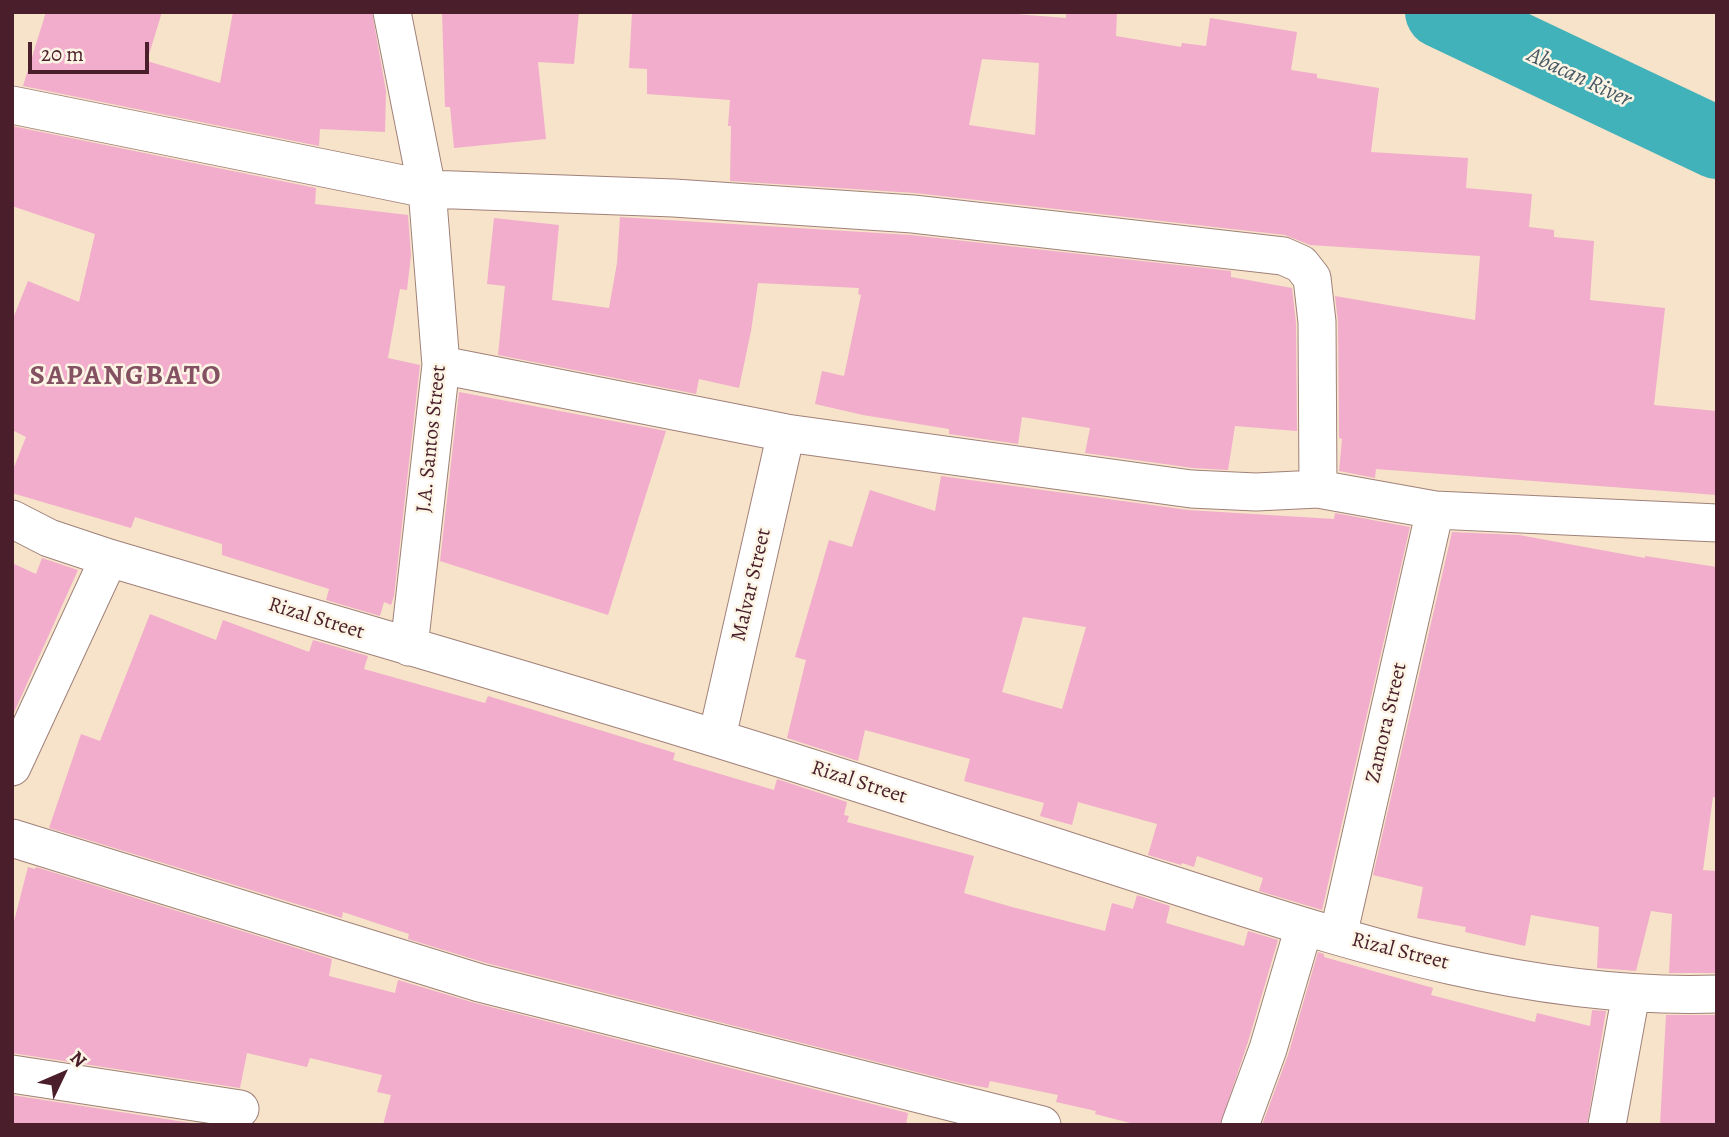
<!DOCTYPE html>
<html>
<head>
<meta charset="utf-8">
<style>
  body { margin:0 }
  #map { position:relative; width:1729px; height:1137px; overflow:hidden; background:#f6e3c9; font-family:Alegreya,serif }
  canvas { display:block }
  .frame { position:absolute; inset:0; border:14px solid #4a1f2b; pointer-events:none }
  .north { position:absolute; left:28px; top:1039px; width:70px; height:70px; -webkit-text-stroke:5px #fcf5e5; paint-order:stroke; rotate:46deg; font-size:19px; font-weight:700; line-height:28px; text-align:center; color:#4a1f2b }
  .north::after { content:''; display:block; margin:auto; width:24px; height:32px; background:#4a1f2b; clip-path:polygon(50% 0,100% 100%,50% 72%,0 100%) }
  .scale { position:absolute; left:28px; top:42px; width:121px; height:32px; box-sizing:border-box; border:4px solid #4a1f2b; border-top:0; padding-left:9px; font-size:21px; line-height:24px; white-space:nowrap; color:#4a1f2b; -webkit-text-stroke:5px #fcf5e5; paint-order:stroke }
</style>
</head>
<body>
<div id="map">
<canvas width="1729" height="1137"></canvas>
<div class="frame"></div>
<div class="north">N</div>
<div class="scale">20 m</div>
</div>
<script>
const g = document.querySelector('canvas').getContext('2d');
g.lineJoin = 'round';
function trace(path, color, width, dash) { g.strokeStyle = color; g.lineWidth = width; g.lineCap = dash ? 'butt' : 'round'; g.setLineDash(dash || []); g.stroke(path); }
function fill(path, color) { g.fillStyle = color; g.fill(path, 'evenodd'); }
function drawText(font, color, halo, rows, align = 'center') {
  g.font = font + ' Alegreya,serif'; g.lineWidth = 5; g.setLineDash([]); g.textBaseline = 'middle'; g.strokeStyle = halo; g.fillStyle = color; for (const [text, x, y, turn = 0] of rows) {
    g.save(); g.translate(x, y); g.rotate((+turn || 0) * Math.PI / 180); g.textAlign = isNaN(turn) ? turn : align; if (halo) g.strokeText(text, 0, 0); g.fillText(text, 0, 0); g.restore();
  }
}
const river = new Path2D(`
  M1441,12L1717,143`);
const building = new Path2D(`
  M46,12H162L147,61L220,83L233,12H372L386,91L385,132L320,129L319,146L23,86Z
  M442,12H579L574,64L538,62L546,139L454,148L450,107H445Z
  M632,12H992L1066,18V12H1117L1116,36L1181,47L1182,43L1206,46L1210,18L1297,32L1291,70L1317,74V78L1379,88L1371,152L1468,158L1466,188L1532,194L1529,227L1554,230V237L1594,241L1590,300L1665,308L1654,405L1717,411V495L1376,469L1375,478L1339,471L1342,439L1339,438L1338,322L1335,296L1475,320L1480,256L1310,245L1285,235L915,193L730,181L731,126H728L730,100L647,94V69L629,68ZM982,59L1039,63L1035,135L969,125Z
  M12,126L316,188L315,204L408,215L411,255L407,290L400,289L388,358L420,365L394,596L391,605L384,602L380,616L326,600L329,589L222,555V544L135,517L131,528L12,493V472L26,437L12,430V321L28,281L79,302L95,234L12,206Z
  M620,217L911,235L1231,271V277L1292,288L1296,323L1297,431L1235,426L1228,470L1193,468L1085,453L1090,428L1022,417L1018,444L949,434V429L863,415L815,404L822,371L844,376L861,295L858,294L859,288L758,283L751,331L739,388L699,379L696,394L498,355L505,286L487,284L494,218L559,225L552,300L609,308L617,263Z
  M459,392L666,431L608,615L440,561Z
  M941,476L1188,510L1334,519L1335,513L1410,527L1322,910L1259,891L1263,878L1197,856L1194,867L1182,863L1181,865L1148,855L1157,824L1078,802L1072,825L1040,816L1044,803L964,781L970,759L865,730L858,761L787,738L806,660L795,657L829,540L852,547L870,490L935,511ZM1023,617L1086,627L1062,709L1002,692Z
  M1452,532L1519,535L1645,558V556L1717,567V798L1713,797L1703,870L1717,871V973H1669L1672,914L1651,911L1636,971L1597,968L1599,927L1531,915L1525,946L1465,932L1466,927L1417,918L1423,887L1373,875Z
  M42,558L78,570L12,717V563L36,574Z
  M150,614L216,640L223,620L309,652L313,640L368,656L364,669L485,703L488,696L675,753L673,760L774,790L777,779L847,802L844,815L849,816L847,822L974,856L964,893L1012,907L1105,931L1112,903L1133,909L1137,895L1170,906L1166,923L1244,946L1248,931L1278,940L1248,1042L1220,1125H1138L1095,1114L1096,1111L1056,1102L1058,1095L990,1081L988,1088L960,1083L486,963L408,939L409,934L343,912L342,918L49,828L81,734L100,741Z
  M28,867L35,869L36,867L332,959L329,976L395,993L398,980L475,1003L908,1113L906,1125H383L391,1095L377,1092L382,1075L310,1058L307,1067L247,1053L240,1088L12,1053V929Z
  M1318,952L1324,954V957L1433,988L1431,995L1535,1022L1537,1013L1590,1026L1592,1010L1606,1011L1587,1125H1262L1288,1055Z
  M1666,1015H1717V1125H1660Z
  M12,1095L204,1125H12Z`);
const minor = new Path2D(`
  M392,12L427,189L441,365L409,647
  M12,105L427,189L674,198L913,214L1283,256L1301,264L1312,278L1317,322L1318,489
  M441,365L786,433L1191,489L1256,492L1318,489L1435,510L1717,523
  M12,519L49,538L109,558C369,635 631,709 889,793C990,826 1091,858 1192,891C1362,946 1536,1000 1717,994
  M717,737L786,433
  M12,767L109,558
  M12,838L480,983L1042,1125
  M1338,936L1435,510
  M12,1074L240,1109
  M1240,1125L1268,1049L1304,927
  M1607,1125L1631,994`);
const streetNames = [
  ["J.A. Santos Street",432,439,-84],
  ["Malvar Street",752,585,-77],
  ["Rizal Street",316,619,17],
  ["Zamora Street",1387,723,-77],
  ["Rizal Street",859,783,18],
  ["Rizal Street",1400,952,14]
];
const waterNames = [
  ["Abacan River",1579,78,25]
];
const districtNames = [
  ["SAPANGBATO",126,377]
];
trace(river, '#41b1ba', 72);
fill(building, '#f1adcb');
trace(minor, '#a0817a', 39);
trace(minor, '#fff', 37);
drawText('21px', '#4a1f2b', '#fcf5e5', streetNames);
drawText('italic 23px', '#465964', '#fcf5e5', waterNames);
g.letterSpacing = '2px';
drawText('bold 28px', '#845163', '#fcf5e5', districtNames);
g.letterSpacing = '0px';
</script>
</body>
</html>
